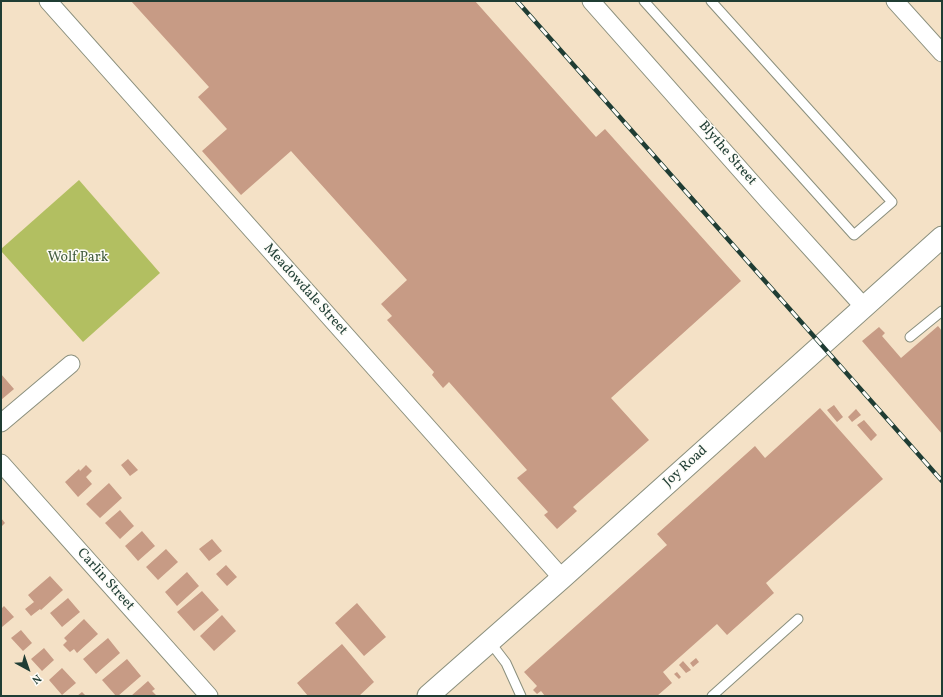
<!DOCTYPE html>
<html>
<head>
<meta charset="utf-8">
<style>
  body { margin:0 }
  #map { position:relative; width:943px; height:697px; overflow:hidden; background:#f4e1c6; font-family:Vollkorn,serif }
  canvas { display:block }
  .frame { position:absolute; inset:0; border:2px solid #1f3d34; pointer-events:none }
  .north { position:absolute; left:8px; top:649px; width:40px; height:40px; -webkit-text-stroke:3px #fdfcf7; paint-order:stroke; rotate:140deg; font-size:11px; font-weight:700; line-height:16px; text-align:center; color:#1f3d34 }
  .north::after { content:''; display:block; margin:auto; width:14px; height:18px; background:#1f3d34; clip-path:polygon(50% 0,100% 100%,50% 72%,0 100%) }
</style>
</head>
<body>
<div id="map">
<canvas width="943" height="697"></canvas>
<div class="frame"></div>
<div class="north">N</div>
</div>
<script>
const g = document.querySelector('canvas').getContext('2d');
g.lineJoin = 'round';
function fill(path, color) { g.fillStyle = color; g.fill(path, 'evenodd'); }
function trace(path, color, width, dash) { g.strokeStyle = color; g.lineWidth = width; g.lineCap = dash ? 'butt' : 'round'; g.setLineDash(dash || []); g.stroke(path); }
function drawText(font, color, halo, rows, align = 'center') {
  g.font = font + ' Vollkorn,serif'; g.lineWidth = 3; g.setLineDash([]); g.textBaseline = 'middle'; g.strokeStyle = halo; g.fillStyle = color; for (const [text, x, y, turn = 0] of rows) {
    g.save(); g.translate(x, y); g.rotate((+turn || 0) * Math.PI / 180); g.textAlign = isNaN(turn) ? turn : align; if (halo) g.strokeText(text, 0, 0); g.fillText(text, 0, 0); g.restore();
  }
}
const green = new Path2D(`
  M79,180L160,273L83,342L1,251V249Z`);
const building = new Path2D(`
  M131,1H475L596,137L605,129L741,281L611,398L649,440L573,507L577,511L557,529L544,515L548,512L517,478L527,470L449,382L443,388L432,375L434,372L387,320L392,316L381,304L407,280L291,151L241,195L202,151L227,129L198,97L209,87Z
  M938,326L942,331V434L862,341L879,327L885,333L882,336L901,358Z
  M1,374L14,389L1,400Z
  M834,405L843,417L837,422L827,410Z
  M820,408L883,479L766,583L774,593L727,635L717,624L663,672L672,683L657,696H545L541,691L537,694L533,690L537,686L524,672L667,545L657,534L755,446L765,458Z
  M856,409L861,415L852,422L848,417Z
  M864,420L877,435L871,441L857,425Z
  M128,459L138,470L130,476L121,465Z
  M86,465L92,471L86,477L92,484L78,497L65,482L79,469L80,471Z
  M109,483L122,498L100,518L86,504Z
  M120,510L134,526L120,539L105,523Z
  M1,518L5,523L1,527Z
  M142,531L155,546L138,561L125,546Z
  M212,539L222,551L209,561L199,549Z
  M166,549L178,562L158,580L146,567Z
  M226,565L237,577L227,586L216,574Z
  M187,572L199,586L177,606L165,592Z
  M50,576L63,590L41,610L40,609L31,616L25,609L34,602L28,595Z
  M202,591L219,610L194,631L177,612Z
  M68,598L80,612L62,627L50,613Z
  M357,603L386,637L364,656L335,623Z
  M4,606L14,617L2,627L1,626V609Z
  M222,615L236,631L214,651L200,636Z
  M84,619L98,634L77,653L74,649L70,652L63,645L67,641L64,638Z
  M21,630L32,643L23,651L11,638Z
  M108,638L120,653L96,674L83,659Z
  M342,644L374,682L359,696H308L297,683Z
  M44,648L54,660L42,671L31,659Z
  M696,658L699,662L693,667L690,663Z
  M127,659L141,676L118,696H116L102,680Z
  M683,661L691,670L686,673L679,665Z
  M62,668L76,683L62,695L49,680Z
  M677,672L681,677L679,679L674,674Z
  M148,681L155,689L152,691L157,696H131Z
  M82,692L86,696H77Z`);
const service = new Path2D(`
  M644,1L854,235L892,202L711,1
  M910,337L942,311
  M490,642L506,663L521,696
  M712,696L798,619`);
const minor = new Path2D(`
  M48,1L562,578
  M591,1L768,201L864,307
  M895,1L942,53
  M1,423L71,364
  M1,463L209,696`);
const tertiary = new Path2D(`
  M428,696L562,578L942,237`);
const rail = new Path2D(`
  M517,1L942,481`);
const streetNames = [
  ["Blythe Street",727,154,49],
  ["Meadowdale Street",305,290,48],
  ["Joy Road",686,467,-42],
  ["Carlin Street",105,580,48]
];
const parkNames = [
  ["Wolf Park",78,258]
];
fill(green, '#b2bf61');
fill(building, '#c79b85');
trace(service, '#8a8f7d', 11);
trace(minor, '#8a8f7d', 19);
trace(tertiary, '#8a8f7d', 23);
trace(service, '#fff', 9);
trace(minor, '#fff', 17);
trace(tertiary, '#fff', 21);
trace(rail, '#1f3d34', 4.5);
trace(rail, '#fdfcf7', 3, [9]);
drawText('14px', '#1f3d34', '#fdfcf7', streetNames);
drawText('14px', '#445e3f', '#fdfcf7', parkNames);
</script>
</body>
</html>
